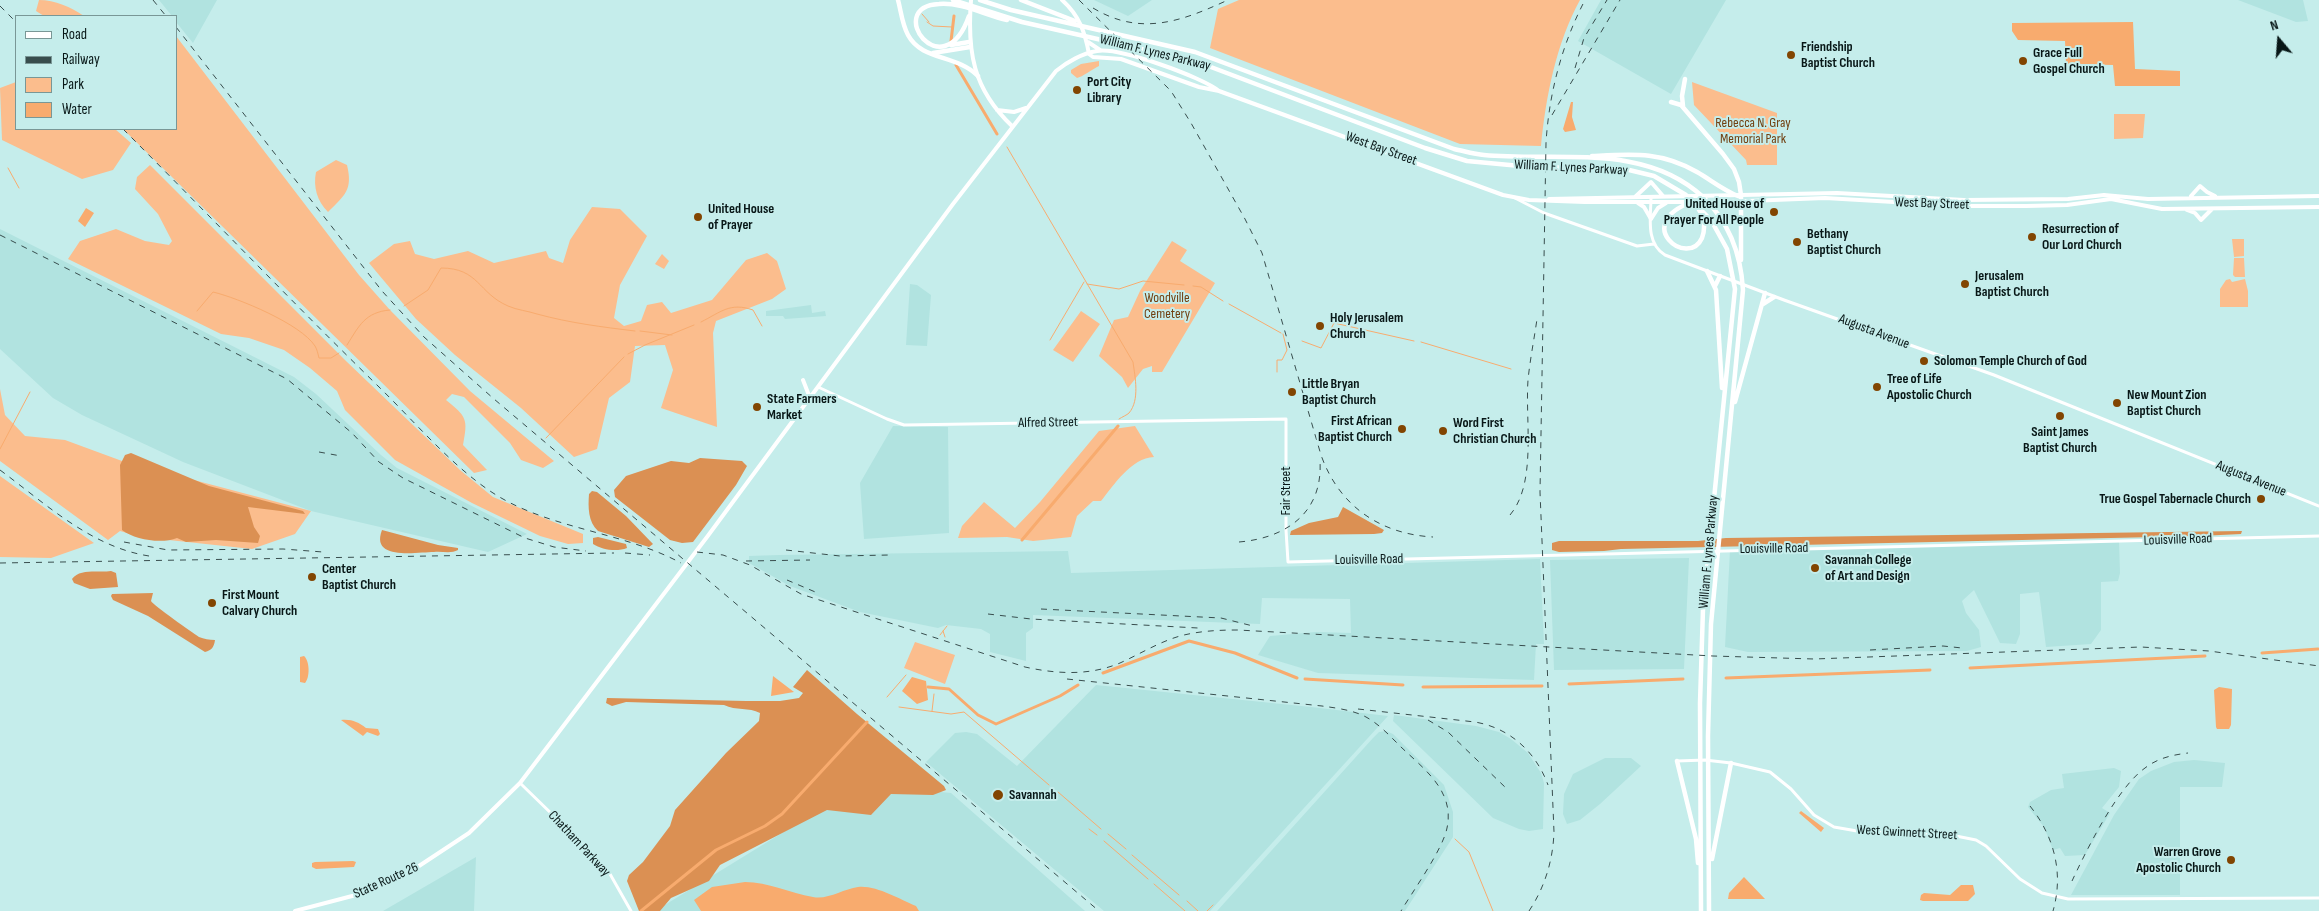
<!DOCTYPE html>
<html>
<head>
<meta charset="utf-8">
<style>
  body { margin:0 }
  #map { position:relative; width:2319px; height:911px; overflow:hidden; background:#c5edeb; font-family:"Sofia Sans Condensed",sans-serif }
  canvas { display:block }
  .legend { position:absolute; left:15px; top:15px; width:162px; height:115px; box-sizing:border-box; background:#c5edeb; border:1px solid #799796; margin:0; padding:6px 9px; list-style:none; font-size:15px; color:#081717 }
  .legend li { display:flex; align-items:center; gap:10px; height:25px }
  .legend b { width:25px; border:1px solid #799796 }
  .north { position:absolute; left:2254px; top:15px; width:50px; height:50px; -webkit-text-stroke:4px #c5edeb; paint-order:stroke; rotate:342deg; font-size:14px; font-weight:700; line-height:20px; text-align:center; color:#081717 }
  .north::after { content:''; display:block; margin:auto; width:18px; height:22px; background:#081717; clip-path:polygon(50% 0,100% 100%,50% 72%,0 100%) }
</style>
</head>
<body>
<div id="map">
<canvas width="2319" height="911"></canvas>
<ul class="legend">
<li><b style="height:6px;background:#fff"></b>Road</li>
<li><b style="height:6px;background:#384d4d"></b>Railway</li>
<li><b style="height:14px;background:#fbbd8d"></b>Park</li>
<li><b style="height:14px;background:#f8ab6e"></b>Water</li>
</ul>
<div class="north">N</div>
</div>
<script>
const g = document.querySelector('canvas').getContext('2d');
g.lineJoin = 'round';
function fill(path, color) { g.fillStyle = color; g.fill(path, 'evenodd'); }
function trace(path, color, width, dash) { g.strokeStyle = color; g.lineWidth = width; g.lineCap = dash ? 'butt' : 'round'; g.setLineDash(dash || []); g.stroke(path); }
function drawText(font, color, halo, rows, align = 'center') {
  g.font = font + ' "Sofia Sans Condensed",sans-serif'; g.lineWidth = 4; g.setLineDash([]); g.textBaseline = 'middle'; g.strokeStyle = halo; g.fillStyle = color; for (const [text, x, y, turn = 0] of rows) {
    g.save(); g.translate(x, y); g.rotate((+turn || 0) * Math.PI / 180); g.textAlign = isNaN(turn) ? turn : align; if (halo) g.strokeText(text, 0, 0); g.fillText(text, 0, 0); g.restore();
  }
}
const built = new Path2D(`
  M159,0H217L193,43L176,22V16H172Z
  M1094,0H1152L1128,16Z
  M1601,0H1726L1671,94L1578,41Z
  M2238,0H2303L2308,21L2296,22Z
  M0,229L294,377L316,394L381,455L397,468L527,534L488,552L311,511L183,462L82,415L53,398L0,349Z
  M910,284L917,285L931,295L927,346L906,345Z
  M811,305L812,313L825,311L826,316L785,319L783,316H766V311Z
  M893,426L948,427L949,533L864,539L860,483Z
  M2119,541L2120,573L2118,581L2101,582V630L2091,644L2046,647L2039,592L2020,594V634L2016,644L2000,643L1974,590L1962,601L1966,613L1979,630L1981,647L1967,651L1748,652L1725,647L1730,550Z
  M1068,551L1071,573L1540,559L1544,644H1536L1534,680L1318,673L1258,655L1270,636L1316,632L1351,633L1350,599L1262,598L1260,624L1033,615V628L1026,633V661L990,652V634L981,629L946,625L938,628L860,612L790,586L749,563V556L779,555Z
  M1689,558L1684,669L1554,670L1550,560Z
  M1096,685L1311,707L1388,716L1210,911H1104L926,762L955,733L966,732L977,734L1017,766Z
  M1394,715L1476,726L1499,732L1511,739L1528,753L1541,773L1544,783L1543,829L1529,831L1519,829L1493,818L1393,721Z
  M1386,731L1393,734L1444,785L1453,812V837L1405,911H1217L1373,738L1379,732Z
  M1605,758H1631L1641,766L1600,804L1580,820L1567,824L1563,814L1564,794L1573,774Z
  M2194,760L2225,763L2222,787H2180V895H2071L2114,815L2139,779L2151,771L2174,762Z
  M2114,768L2121,771L2119,787L2102,808L2110,813L2085,855L2065,856L2060,848L2053,850L2044,827L2028,807L2030,802L2051,790L2064,788L2062,774Z
  M921,790L951,793L1085,911H655L795,825L848,799Z
  M476,857L474,911H383Z`);
const green = new Path2D(`
  M39,0C55,0 71,7 84,16H44L36,11Z
  M1239,0H1580C1556,44 1546,96 1541,146L1460,144L1210,48L1218,9Z
  M176,36L359,275L390,310L470,391L554,461L543,468L521,460L510,443L464,397L452,394L446,400C467,417 468,419 463,445L487,470L474,473L123,129H176Z
  M1099,61V66C1093,69 1082,77 1077,78L1071,73V70L1081,64Z
  M16,82V129H115L131,143L113,170L82,179L2,140L0,88Z
  M1692,82L1777,113V165H1747L1746,160L1694,105Z
  M2114,114H2145L2143,138L2114,139Z
  M336,160L347,165C353,190 345,195 328,212C317,201 313,187 316,172Z
  M150,165L346,361L460,470L493,497L583,534V543L568,544L540,536L472,503L395,460L345,410L337,391L310,368L284,350L249,338L221,334L68,259L80,241L116,229L145,241L169,245L172,241L158,214L135,189L137,177Z
  M592,207L620,209L647,236L620,285L614,318L624,326L641,321L647,305L662,302L671,313L712,300L746,260L767,253L777,261L786,289L772,299L716,321L713,333L717,427L661,408L673,370L665,345L635,346L630,382L609,398L597,449L574,457L521,408L455,355L416,319L369,263L394,244L410,241L415,254L434,259L468,251L494,263L546,251L549,258L563,263L570,240Z
  M2232,239H2244V256L2234,257Z
  M1172,241L1187,250L1180,261L1215,283L1162,372H1152V366L1143,369L1128,388L1122,377L1099,356L1114,320L1128,317L1140,291Z
  M662,254L669,261L664,269L655,264Z
  M2234,258H2244L2245,277H2235L2233,275Z
  M2230,279L2232,282L2245,279L2248,291V307H2220V289L2226,280Z
  M1081,311L1100,324L1073,362L1053,350Z
  M0,389L5,415L25,436L65,440L122,461L311,511L295,534L252,549L141,537L120,531L108,540L0,461Z
  M1135,426L1154,457C1131,458 1114,485 1101,501H1093L1077,516L1071,537L1033,541L1007,537L958,538L962,526L984,502L1015,528L1040,502L1099,431Z
  M0,476L94,543L51,558L0,557Z
  M915,642L955,655L945,684L904,668Z`);
const forest = new Path2D(`
  M131,453L209,486L303,511L305,514L248,507L254,527L260,536L258,543L216,540L186,542L177,538C162,544 135,540 122,530L120,465L125,455Z
  M700,458L742,461L747,466L736,485L693,542L682,543L670,540L615,497L614,490L626,476L671,461L689,463Z
  M592,491L597,492L626,516L653,544L649,547L598,531C588,522 588,507 589,494Z
  M1343,507L1384,530L1382,533L1374,534L1290,535L1291,531L1309,523L1338,517Z
  M382,530L438,545L458,548V550C451,554 442,551 434,552C417,552 370,561 382,530Z
  M2242,531L2241,534L2200,536L1621,549L1604,551L1559,552L1552,550V543L1559,541H1698L1726,538Z
  M598,537L626,544L627,548C617,552 602,550 593,544V538Z
  M111,571L116,573L118,587L90,589L74,583L72,579C80,568 99,573 111,571Z
  M153,593L151,601C154,606 192,632 199,637C204,639 209,640 215,640C214,647 212,650 205,652L148,616L113,600L111,596L112,594Z
  M807,670L857,714L944,786L946,790L933,795L891,794L871,815L827,810L720,865L709,881L671,898L660,911H639L627,881L629,875L643,862L670,826L675,810L726,753L759,721L760,713C749,707 736,711 724,705L626,702L612,706L606,703L607,698L746,701H780L799,698L803,693L793,687Z`);
const water = new Path2D(`
  M2133,22L2135,69L2180,71V86H2115L2113,65L2066,64L2065,41L2018,40L2012,31V23Z
  M1571,102H1573L1572,117L1576,130L1565,132L1563,129Z
  M86,208L94,213L85,227L78,221Z
  M304,656C310,661 310,678 305,683L300,682V657Z
  M773,676L794,692L771,696Z
  M912,677L926,681L928,700L917,704L902,691Z
  M2219,687L2232,689L2231,725L2229,729H2217L2216,727L2214,690Z
  M341,720C352,719 358,722 366,728L378,729L380,734L378,736L367,732L363,736Z
  M1801,811L1824,828L1821,832L1799,813Z
  M353,861L356,862L354,867L316,869L312,867V863L315,862Z
  M1744,877L1765,899H1728L1729,893Z
  M745,882C768,882 790,893 813,897C828,900 843,889 858,887C876,885 899,899 916,906L919,911H701L694,900L712,887Z
  M1961,885H1973L1975,894L1968,901H1923L1920,900L1921,895L1924,893L1950,895Z`);
const stream = new Path2D(`
  M922,14L929,22
  M927,22L933,26L952,27
  M1007,147L1133,362C1135,377 1140,400 1129,413C1127,415 1122,417 1119,419
  M8,168L19,188
  M1087,284L1119,289L1143,281L1184,285
  M1193,286L1201,287L1223,301
  M1229,304L1281,333
  M404,306L428,290L441,268C479,268 478,293 508,306C517,310 528,311 537,314C570,323 602,327 635,331
  M197,311L213,292C238,298 301,324 315,346C317,349 318,354 319,358H331L339,353
  M701,322C721,312 730,302 753,310L762,326
  M640,331L672,335
  M1050,340L1084,282
  M1302,341L1321,348L1334,323L1414,341
  M1421,342L1511,369
  M347,345C359,326 365,312 390,310
  M628,354L645,345L694,325
  M1277,372V360H1282L1287,350L1283,334
  M546,438L624,357
  M0,449L30,392
  M943,631L945,637
  M940,635L947,626
  M887,697L906,675
  M899,707L951,714L964,712L1049,785
  M932,711L934,694
  M1058,792L1101,829
  M1089,829L1097,835
  M1108,834L1126,849
  M1455,839L1469,852L1493,911
  M1104,841L1148,879
  M1132,855L1179,895
  M1154,884L1185,911
  M1187,901L1198,911
  M1207,911L1213,905`);
const canal = new Path2D(`
  M951,41L954,16
  M956,65L997,134
  M1022,540L1118,426
  M2262,653L2318,649
  M1970,668L2205,656
  M1103,673L1189,641L1235,653L1297,678
  M1726,678L1930,670
  M1305,679L1403,685
  M1569,684L1683,679
  M928,687L949,689L978,715L996,724L1060,696L1078,685
  M1423,687L1542,686
  M641,911L716,850L765,826L782,814L867,722`);
const secondary = new Path2D(`
  M1651,197C1651,216 1645,243 1665,255L1784,300L1994,375L2319,506
  M1515,198L1544,213L1637,246L1654,244
  M818,387L887,419L904,425L1286,419V530L1288,562L2319,536
  M1677,761L1705,760L1731,763L1770,772L1791,789L1814,815L1834,827L1857,831L1951,835L1976,840L1986,846L2020,879L2042,893L2068,899L2319,898
  M520,783L594,855L610,874L631,911`);
const primary = new Path2D(`
  M971,0C967,52 973,89 1012,126
  M1062,0C1079,15 1085,32 1089,54
  M1088,42L1100,50
  M1089,54L1093,57L1121,59L1199,87L1219,91L1503,195L1529,200L1585,202H1722L1825,198L1963,206H2026L2067,205L2111,199L2162,209L2319,207
  M997,110L1014,112L1026,108
  M2191,196L2200,186L2207,192L2215,196
  M1635,197L1651,182L1663,196
  M1549,199L1837,193L1964,200L2068,199L2104,195L2148,199L2319,196
  M1638,203L1644,207L1651,219
  M2187,210L2195,213L2201,220L2212,209
  M1651,219L1658,208L1666,203
  M803,380L810,398
  M295,911L356,895L390,882L419,866L469,833L520,783L707,537L953,204L1056,71C1067,62 1083,53 1097,51C1119,47 1202,77 1219,91`);
const highway = new Path2D(`
  M898,0C901,11 902,24 908,35C922,61 956,54 978,76
  M953,0L1022,22L1195,61L1425,148L1467,161L1531,167L1625,169L1654,176L1686,195L1711,220L1727,249L1735,289L1703,609L1700,703L1701,911
  M980,0L1011,10L1195,52L1454,149C1464,151 1474,154 1484,155C1558,162 1644,142 1703,197C1729,222 1741,255 1743,290L1711,624L1708,736L1709,911
  M1021,0L1075,21
  M969,16C943,90 883,7 939,4C961,2 985,15 1007,20
  M951,45L969,42
  M933,53L970,47
  M1671,102L1681,105L1723,154L1734,169L1739,182L1741,195V260
  M1683,106L1682,96L1685,79
  M1592,156C1632,154 1661,151 1697,172C1711,180 1723,190 1738,196
  M1692,202C1631,224 1688,269 1702,238C1706,227 1704,217 1698,208
  M1707,271L1716,290L1722,388
  M1715,286L1720,276
  M1763,304L1774,297
  M1735,402L1765,293
  M1677,761L1696,839L1698,863
  M1712,859L1731,763`);
const rail = new Path2D(`
  M153,0L166,16
  M1079,0L1171,91L1191,123L1245,219L1262,253L1321,455C1339,506 1380,534 1433,537
  M0,6L16,22
  M1093,8C1141,37 1182,21 1228,0
  M176,27L382,291L424,337L494,399L1099,911
  M1575,68L1584,38L1607,0
  M1552,115L1620,0
  M123,129C208,214 291,301 378,386C413,420 450,464 490,491C546,529 622,531 681,563
  M0,235L287,379L352,433L379,462L403,478L525,538L554,547L586,551
  M319,452L341,456
  M0,470C46,504 91,547 149,556
  M1510,515C1537,483 1525,421 1528,380C1530,360 1534,340 1537,319
  M124,542L168,550L283,549L323,552
  M1239,542C1286,538 1323,513 1320,461
  M786,550L840,556L890,555
  M697,552L723,555L750,565L801,594L1025,667C1057,674 1089,676 1120,663C1140,654 1159,642 1180,636C1199,631 1218,630 1238,630L1713,656L1814,659L2141,647L2209,651L2319,666
  M625,553L650,555
  M746,561L810,560
  M0,563L614,553
  M787,580L820,594
  M1041,609L1221,618L1253,626
  M988,614L1031,619L1198,628
  M1870,650L1943,646L1962,648
  M1067,679L1322,706C1336,708 1353,710 1366,717C1379,724 1390,736 1401,747C1424,769 1455,791 1447,828C1443,849 1413,891 1401,911
  M1358,709L1475,722C1510,728 1536,752 1548,785
  M1428,720L1448,732L1507,789
  M2030,806C2054,836 2064,873 2053,911
  M2072,881C2087,849 2117,788 2145,768C2158,758 2172,755 2188,753
  M1529,911C1545,887 1553,860 1554,832L1540,492L1546,143C1549,93 1562,44 1585,0`);
const markers = [
  [1791,55,5,"#824501"],
  [2023,61,5,"#824501"],
  [1077,90,5,"#824501"],
  [1774,212,5,"#824501"],
  [698,217,5,"#824501"],
  [2032,237,5,"#824501"],
  [1797,242,5,"#824501"],
  [1965,284,5,"#824501"],
  [1320,326,5,"#824501"],
  [1924,361,5,"#824501"],
  [1877,387,5,"#824501"],
  [1292,392,5,"#824501"],
  [2117,403,5,"#824501"],
  [757,407,5,"#824501"],
  [2060,416,5,"#824501"],
  [1402,429,5,"#824501"],
  [1443,431,5,"#824501"],
  [2261,499,5,"#824501"],
  [1815,568,5,"#824501"],
  [312,577,5,"#824501"],
  [212,603,5,"#824501"],
  [998,795,6,"#824501"],
  [2231,860,5,"#824501"]
];
const poiNames = [
  ["Friendship",1801,47],
  ["Baptist Church",1801,63],
  ["Grace Full",2033,53],
  ["Gospel Church",2033,69],
  ["Port City",1087,82],
  ["Library",1087,98],
  ["United House of",1764,204,"right"],
  ["Prayer For All People",1764,220,"right"],
  ["United House",708,209],
  ["of Prayer",708,225],
  ["Resurrection of",2042,229],
  ["Our Lord Church",2042,245],
  ["Bethany",1807,234],
  ["Baptist Church",1807,250],
  ["Jerusalem",1975,276],
  ["Baptist Church",1975,292],
  ["Holy Jerusalem",1330,318],
  ["Church",1330,334],
  ["Solomon Temple Church of God",1934,361],
  ["Tree of Life",1887,379],
  ["Apostolic Church",1887,395],
  ["Little Bryan",1302,384],
  ["Baptist Church",1302,400],
  ["New Mount Zion",2127,395],
  ["Baptist Church",2127,411],
  ["State Farmers",767,399],
  ["Market",767,415],
  ["First African",1392,421,"right"],
  ["Baptist Church",1392,437,"right"],
  ["Word First",1453,423],
  ["Christian Church",1453,439],
  ["Saint James",2060,432,"center"],
  ["Baptist Church",2060,448,"center"],
  ["True Gospel Tabernacle Church",2251,499,"right"],
  ["Savannah College",1825,560],
  ["of Art and Design",1825,576],
  ["Center",322,569],
  ["Baptist Church",322,585],
  ["First Mount",222,595],
  ["Calvary Church",222,611],
  ["Savannah",1009,795],
  ["Warren Grove",2221,852,"right"],
  ["Apostolic Church",2221,868,"right"]
];
const streetNames = [
  ["William F. Lynes Parkway",1155,53,14],
  ["West Bay Street",1381,149,20],
  ["William F. Lynes Parkway",1571,168,3],
  ["West Bay Street",1932,204,2],
  ["Augusta Avenue",1874,332,21],
  ["Alfred Street",1048,423,-1],
  ["Augusta Avenue",2251,479,22],
  ["Fair Street",1286,491,-90],
  ["Louisville Road",2178,540,-2],
  ["Louisville Road",1774,549,-1],
  ["William F. Lynes Parkway",1709,552,-85],
  ["Louisville Road",1369,560,-1],
  ["West Gwinnett Street",1907,833,3],
  ["Chatham Parkway",579,844,47],
  ["State Route 26",386,881,-24]
];
const parkNames = [
  ["Rebecca N. Gray",1753,123],
  ["Memorial Park",1753,139],
  ["Woodville",1167,298],
  ["Cemetery",1167,314]
];
fill(built, '#b1e3e0');
fill(green, '#fbbd8d');
fill(forest, '#db9053');
fill(water, '#f8ab6e');
trace(stream, '#f8ab6e', 1);
trace(canal, '#f8ab6e', 3);
trace(secondary, '#fff', 3);
trace(primary, '#fff', 4);
trace(highway, '#fff', 4.5);
trace(rail, '#384d4d', 1, [6, 6]);
for (const [x, y, r, color] of markers) { const dot = new Path2D(); dot.arc(x, y, r, 0, 2 * Math.PI); g.fillStyle = color; g.fill(dot); trace(dot, '#c5edeb', 2); }
drawText('bold 14px', '#081717', '#c5edeb', poiNames, 'left');
drawText('14px', '#081717', '#c5edeb', streetNames);
drawText('14px', '#714011', '#c5edeb', parkNames);
</script>
</body>
</html>
